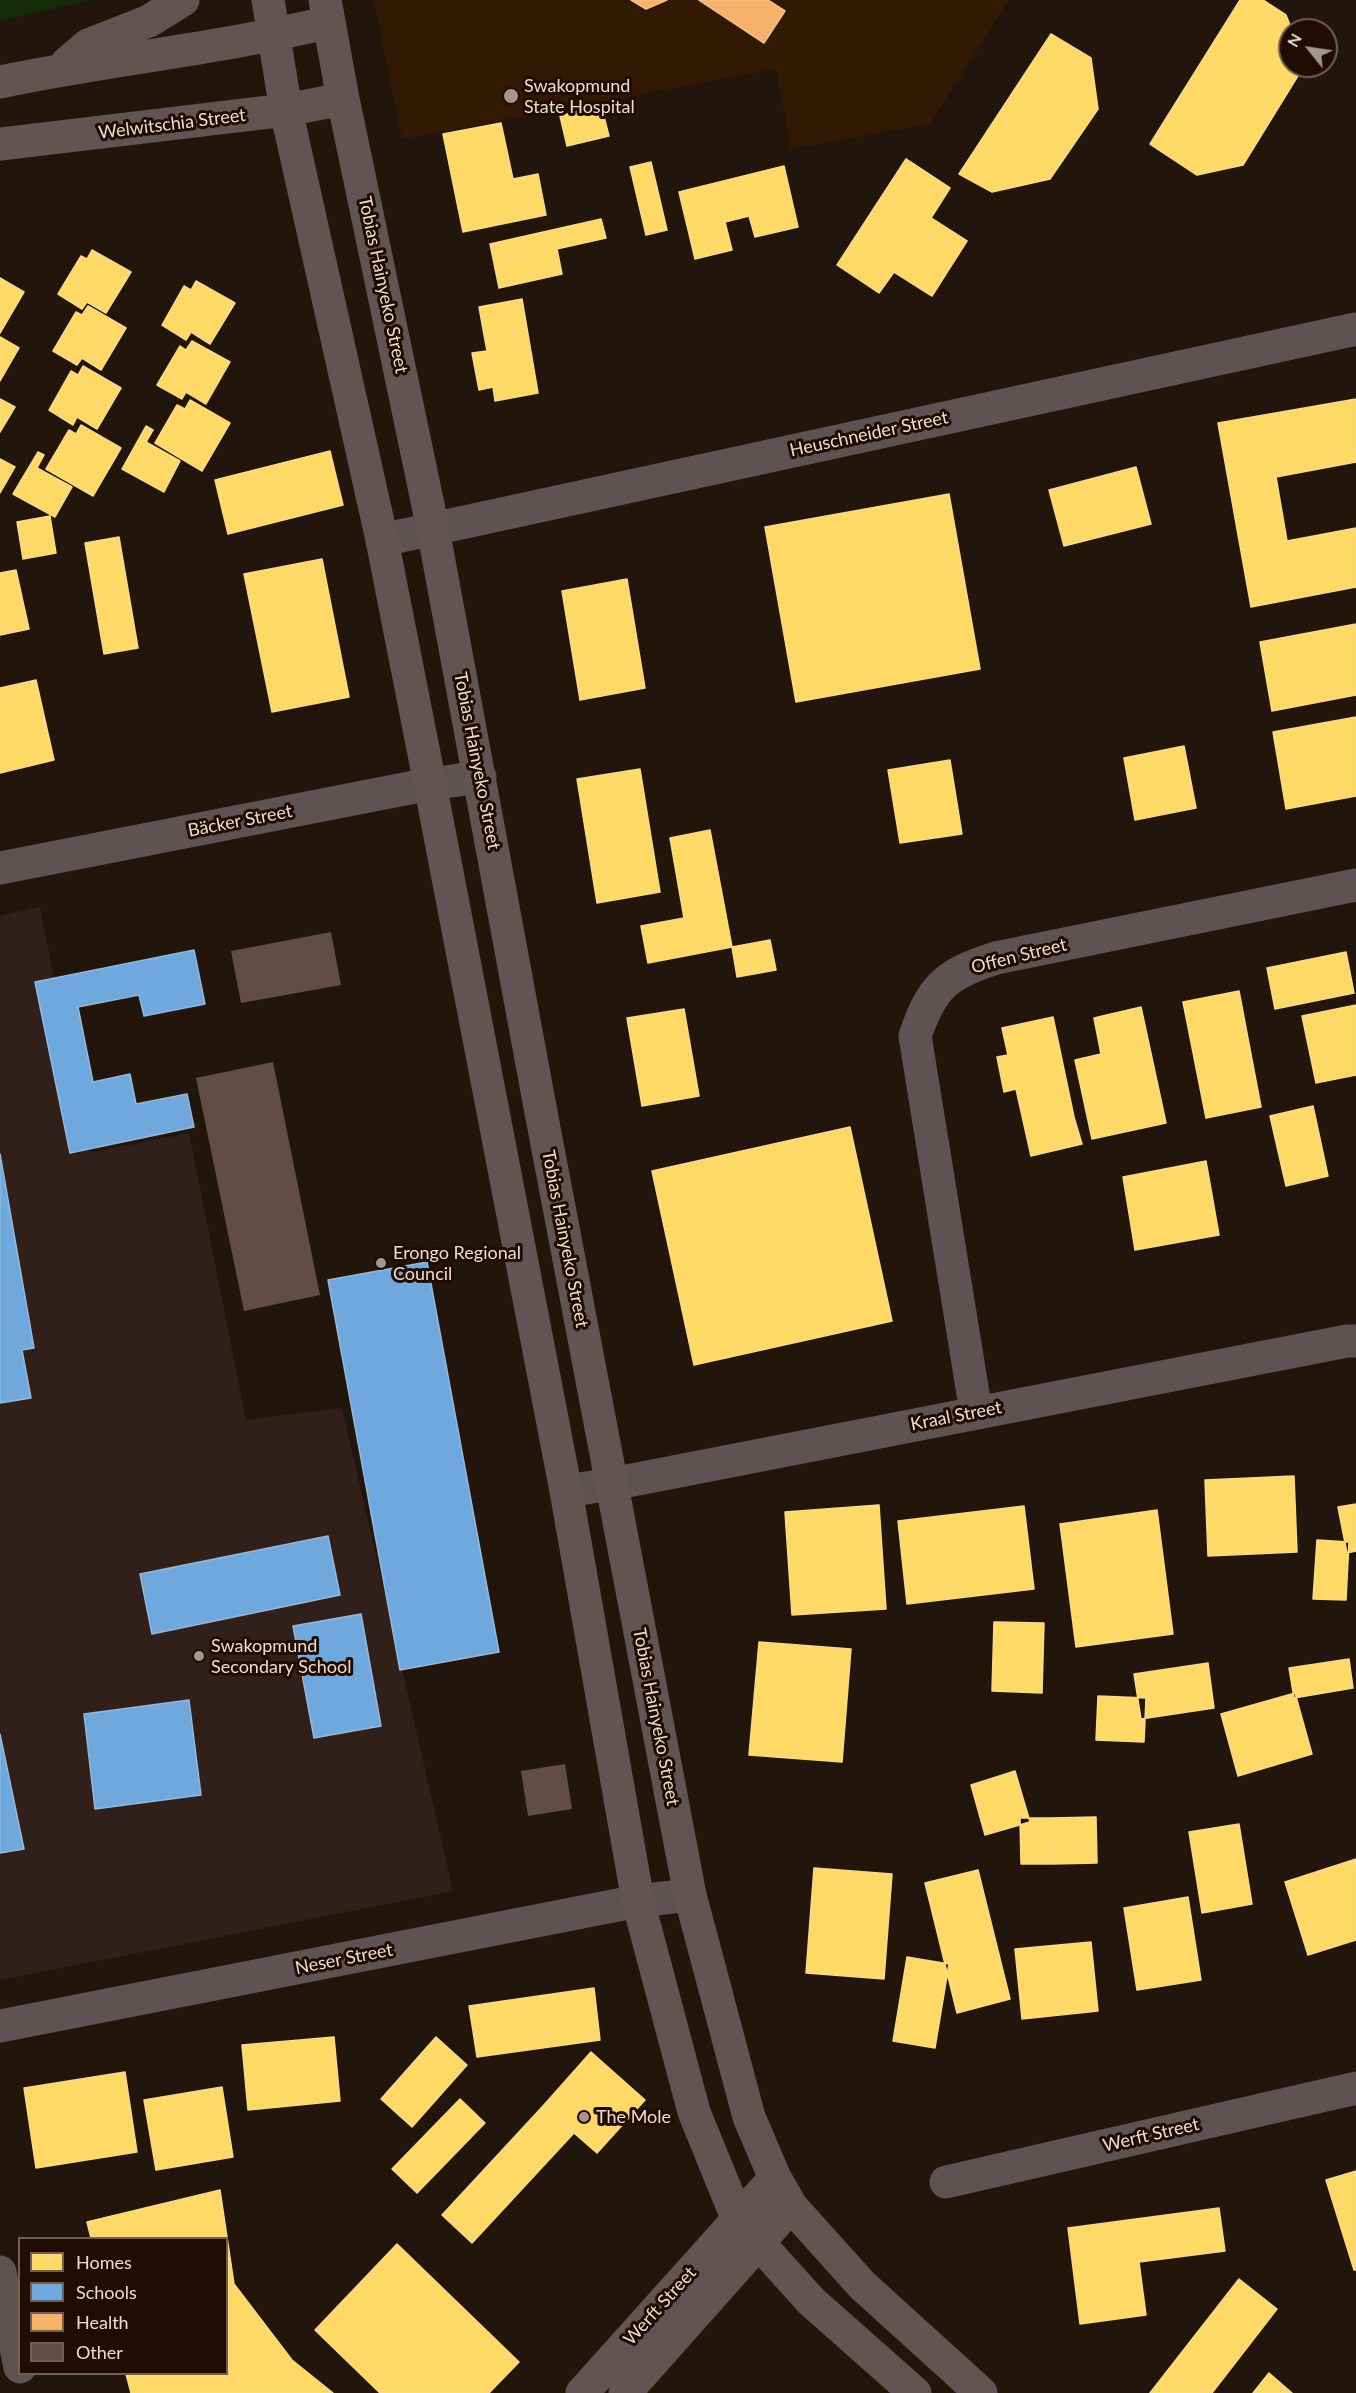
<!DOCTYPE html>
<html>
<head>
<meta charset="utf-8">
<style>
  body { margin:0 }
  #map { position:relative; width:1356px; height:2393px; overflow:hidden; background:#22160c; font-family:Lato,sans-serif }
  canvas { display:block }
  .legend { position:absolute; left:18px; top:2237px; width:210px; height:138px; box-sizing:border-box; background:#200c00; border:2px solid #715f54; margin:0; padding:8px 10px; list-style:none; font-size:18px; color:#ebdcd1 }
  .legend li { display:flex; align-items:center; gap:12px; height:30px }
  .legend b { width:30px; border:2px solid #715f54 }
  .north { position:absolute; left:1278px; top:18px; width:60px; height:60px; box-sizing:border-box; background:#200c00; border:2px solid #715f54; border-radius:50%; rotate:300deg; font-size:16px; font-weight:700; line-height:24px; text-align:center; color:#ebdcd1 }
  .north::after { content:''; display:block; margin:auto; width:21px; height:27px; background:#a5978c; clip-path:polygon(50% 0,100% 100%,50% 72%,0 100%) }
</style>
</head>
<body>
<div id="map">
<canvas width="1356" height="2393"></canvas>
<ul class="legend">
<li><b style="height:16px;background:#ffd966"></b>Homes</li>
<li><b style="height:16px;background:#6fa8dc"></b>Schools</li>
<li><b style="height:16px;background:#f6b26b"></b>Health</li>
<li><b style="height:16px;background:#614c46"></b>Other</li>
</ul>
<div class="north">N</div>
</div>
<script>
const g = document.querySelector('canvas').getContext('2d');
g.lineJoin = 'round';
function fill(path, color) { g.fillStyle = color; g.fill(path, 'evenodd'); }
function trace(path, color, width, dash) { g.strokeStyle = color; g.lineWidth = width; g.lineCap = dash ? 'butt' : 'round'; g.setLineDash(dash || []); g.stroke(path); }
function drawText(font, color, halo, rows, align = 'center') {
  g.font = font + ' Lato,sans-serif'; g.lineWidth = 6; g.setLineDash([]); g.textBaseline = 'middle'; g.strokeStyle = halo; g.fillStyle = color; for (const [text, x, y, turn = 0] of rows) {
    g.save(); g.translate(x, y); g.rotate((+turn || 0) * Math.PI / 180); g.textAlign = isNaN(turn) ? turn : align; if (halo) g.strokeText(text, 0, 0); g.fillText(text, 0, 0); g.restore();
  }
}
const built = new Path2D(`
  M374,0H1009L930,124L791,149L776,69L402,139Z`);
const education = new Path2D(`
  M40,907L89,1153L189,1133L246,1420L342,1408L453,1891L0,1980V916Z`);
const green = new Path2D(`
  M0,0H92L0,21Z`);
const homes = new Path2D(`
  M1240,0H1263L1286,15L1292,30H1290V66H1304L1243,165L1197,175L1150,144Z
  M1051,34L1091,58L1098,109L1050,179L992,192L959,174Z
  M601,105L609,136L567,146L560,116Z
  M501,123L513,179L538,174L546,215L463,232L443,134Z
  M906,159L950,188L931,218L967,241L932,296L894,272L879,293L837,265Z
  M651,162L667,230L646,235L630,167Z
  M784,166L798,227L755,237L749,216L725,222L732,250L695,259L679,192Z
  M601,219L606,238L494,263L490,244Z
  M557,249L562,274L499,288L494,263Z
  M92,250L131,272L106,313L87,302L82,309L58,294L81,256L87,259Z
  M0,278L24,292L0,333Z
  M196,281L235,303L210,344L191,332L186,340L162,325L184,286L191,290Z
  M522,299L538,393L495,401L493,387L479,390L472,353L487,351L479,307Z
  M88,306L126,328L101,370L82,358L77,365L53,351L76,312L82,315Z
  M0,337L19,348L0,381Z
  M192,341L230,362L206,404L186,392L182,399L157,385L180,346L186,350Z
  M83,366L121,388L97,429L77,417L73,425L49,410L71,371L78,375Z
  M0,399L15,407L0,432Z
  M1356,399V462L1276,477L1287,541L1356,528V587L1251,607L1218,423Z
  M190,400L230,423L202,471L155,443L177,405L185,409Z
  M81,425L121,448L93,496L46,469L69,430L76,434Z
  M146,426L153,430L146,442L180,461L164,492L122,469Z
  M330,451L343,505L228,534L215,480Z
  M38,452L44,455L37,468L72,487L55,517L13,494Z
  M0,459L15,467L0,493Z
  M1136,467L1151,524L1064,546L1049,490Z
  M949,494L980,669L796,702L765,527Z
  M50,516L56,553L23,559L17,522Z
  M119,537L138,648L104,654L85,543Z
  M322,559L349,697L272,712L244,574Z
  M16,570L29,629L0,635V573Z
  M627,579L645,688L580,700L562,591Z
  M1356,624V695L1272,711L1260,642Z
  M36,680L54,760L0,773V688Z
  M1356,717V796L1286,809L1273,732Z
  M1184,746L1196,808L1135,820L1124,758Z
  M950,760L962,834L900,843L888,770Z
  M640,769L660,892L597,903L577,779Z
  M710,830L732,947L648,963L641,926L684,918L670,838Z
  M770,940L776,970L737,977L732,947Z
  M1346,952L1354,993L1275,1009L1267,968Z
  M1239,991L1261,1107L1206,1118L1183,1002Z
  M1356,1005V1075L1316,1083L1302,1016Z
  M1141,1007L1166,1123L1092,1139L1075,1060L1101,1054L1094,1018Z
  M684,1009L699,1096L642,1106L627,1018Z
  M1053,1017L1074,1117L1082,1144L1031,1156L1016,1089L1004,1092L997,1057L1008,1055L1002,1028Z
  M1313,1106L1328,1176L1286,1186L1270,1116Z
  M850,1127L892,1321L694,1365L652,1171Z
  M1206,1161L1219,1235L1135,1250L1123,1177Z
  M1294,1476L1297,1552L1208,1556L1205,1480Z
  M1356,1504V1551L1347,1553L1338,1507Z
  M879,1505L886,1609L792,1615L785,1512Z
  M1024,1506L1034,1589L907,1604L898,1521Z
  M1157,1510L1173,1634L1076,1647L1060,1524Z
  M1317,1540L1349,1542L1346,1600L1313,1599Z
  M994,1622L1044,1623L1042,1693L992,1691Z
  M759,1642L851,1649L842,1762L749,1755Z
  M1349,1659L1353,1688L1294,1698L1289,1668Z
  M1208,1663L1214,1708L1141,1719L1134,1674Z
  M1295,1693L1312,1754L1238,1776L1221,1714Z
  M1098,1696L1146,1698L1144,1742L1096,1740Z
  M1015,1771L1030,1822L985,1835L971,1785Z
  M1096,1817L1097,1863L1052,1864L1051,1818Z
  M1020,1818H1051L1052,1864H1021Z
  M1239,1824L1252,1904L1202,1913L1189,1832Z
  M1356,1859V1940L1308,1955L1285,1882Z
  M814,1868L892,1874L884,1979L806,1973Z
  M978,1870L1010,1999L957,2013L925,1883Z
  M1188,1897L1201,1980L1137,1990L1124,1908Z
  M1091,1942L1098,2011L1022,2019L1015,1949Z
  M907,1957L949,1964L935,2048L893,2041Z
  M594,1988L600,2040L477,2057L469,2006Z
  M334,2037L340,2101L248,2110L242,2045Z
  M436,2037L467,2065L412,2127L381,2099Z
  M591,2052L645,2100L597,2153L543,2106Z
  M125,2072L137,2152L36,2168L24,2088Z
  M222,2087L233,2157L156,2170L144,2100Z
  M460,2099L485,2123L417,2193L392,2169Z
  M543,2106L573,2134L472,2243L442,2215Z
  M1356,2171V2270H1354L1326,2180Z
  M220,2190L234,2284L292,2360L333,2393H131L126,2374H226V2238H91L87,2222Z
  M1219,2208L1225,2251L1139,2262L1146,2315L1080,2324L1068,2228Z
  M397,2244L519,2362L489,2393H380L315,2330Z
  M1239,2279L1277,2309L1212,2393H1150Z
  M1269,2373L1292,2393H1253Z`);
const schools = new Path2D(`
  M194,950L205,1004L144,1016L139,995L78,1007L93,1082L130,1074L136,1104L187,1094L194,1127L70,1153L35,982Z
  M0,1154L34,1348L22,1350L31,1398L0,1403Z
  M427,1262L499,1652L400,1670L328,1280Z
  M328,1536L340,1595L152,1634L140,1574Z
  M361,1614L381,1726L314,1738L293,1626Z
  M189,1700L201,1795L95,1809L84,1714Z
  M0,1734L24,1849L0,1853Z`);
const health = new Path2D(`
  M631,0H667L646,9Z
  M699,0H768L785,11L764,43Z`);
const building = new Path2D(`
  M331,932L341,985L241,1003L231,951Z
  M273,1062L320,1295L244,1311L196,1078Z
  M565,1764L572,1809L528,1816L521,1771Z`);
const street = new Path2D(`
  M382,540L1356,329
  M0,868L430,784L480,777
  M976,1412L915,1036C932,986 946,974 996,958L1356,885
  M566,1491L612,1484L1347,1341H1356
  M0,2026L638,1901L690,1895
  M946,2182L1356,2088
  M0,2272L20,2367`);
const secondary = new Path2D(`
  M268,0L286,110L382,540L430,784L566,1491L638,1901L694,2112L738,2220L811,2301L915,2393
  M325,0L343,99L433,529L540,1107L690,1895L749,2117L775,2178L791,2206L862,2285L981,2393
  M67,63L88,45L149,21L183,0
  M0,82C109,59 221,49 329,22
  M0,144L286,110L343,99
  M582,2393L775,2178
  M625,2393L791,2206`);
const markers = [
  [511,96,8,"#a5978c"],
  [381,1263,6,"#a5978c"],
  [199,1656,6,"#a5978c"],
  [584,2117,6,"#a5978c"]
];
const poiNames = [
  ["Swakopmund",524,86],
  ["State Hospital",524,107],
  ["Erongo Regional",393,1253],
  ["Council",393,1274],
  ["Swakopmund",211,1646],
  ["Secondary School",211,1667],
  ["The Mole",596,2117]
];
const streetNames = [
  ["Welwitschia Street",172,124,-7],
  ["Tobias Hainyeko Street",383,285,78],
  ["Heuschneider Street",869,434,-12],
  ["Tobias Hainyeko Street",477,761,79],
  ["Bäcker Street",240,821,-11],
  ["Offen Street",1019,956,-14],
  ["Tobias Hainyeko Street",565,1239,79],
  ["Kraal Street",956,1416,-11],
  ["Tobias Hainyeko Street",656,1717,79],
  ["Neser Street",344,1959,-11],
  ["Werft Street",1151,2135,-13],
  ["Werft Street",660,2306,-48]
];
fill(built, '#311904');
fill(education, '#31201a');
fill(green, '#112c07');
fill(homes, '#ffd966');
trace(homes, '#f9da86', 1.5);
fill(schools, '#6fa8dc');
trace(schools, '#94b8d9', 1.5);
fill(health, '#f6b26b');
trace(health, '#f3bf8a', 1.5);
fill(building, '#614c46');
trace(street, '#5e5253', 33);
trace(secondary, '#625453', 33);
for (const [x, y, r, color] of markers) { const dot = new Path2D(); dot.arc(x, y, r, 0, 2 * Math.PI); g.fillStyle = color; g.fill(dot); trace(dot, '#200c00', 2); }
drawText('18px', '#ebdcd1', '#200c00', poiNames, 'left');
drawText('18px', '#ebdcd1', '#200c00', streetNames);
</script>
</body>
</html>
